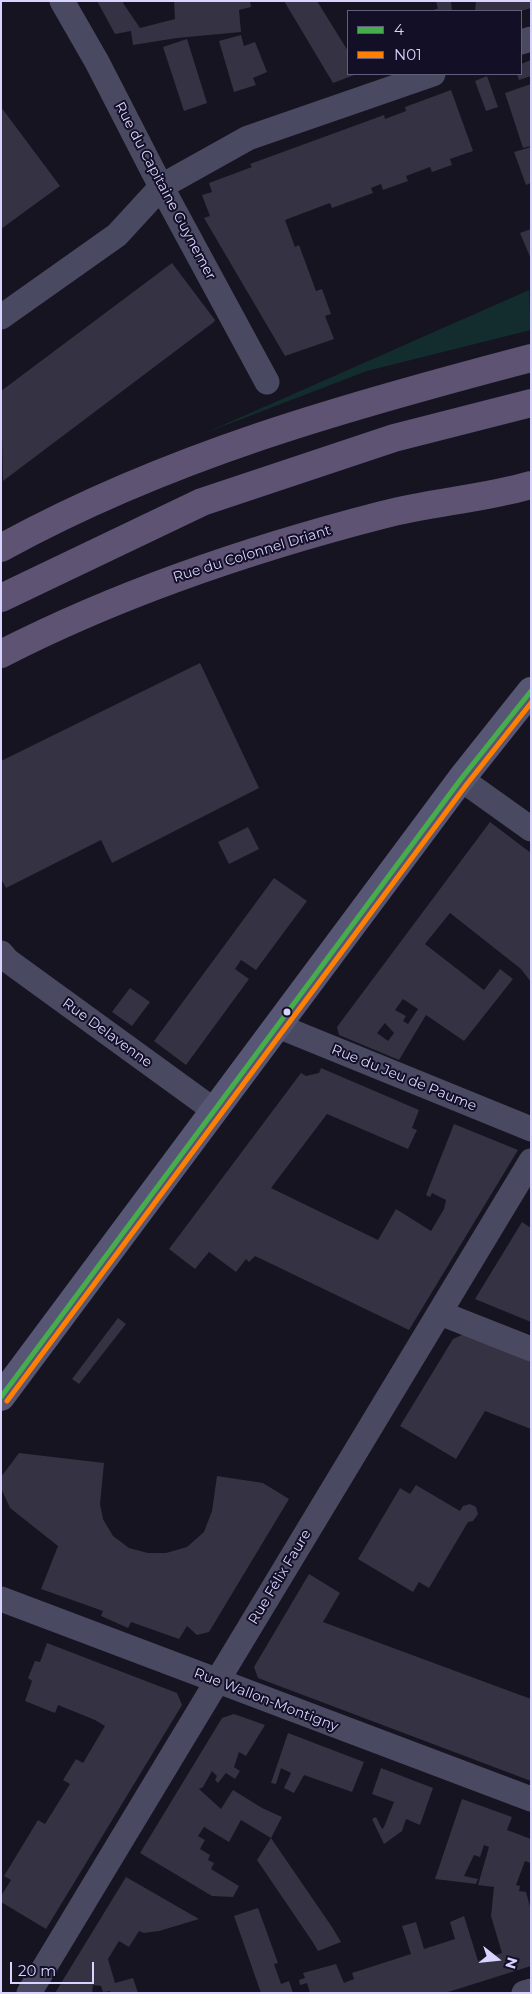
<!DOCTYPE html>
<html>
<head>
<meta charset="utf-8">
<style>
  body { margin:0 }
  #map { position:relative; width:532px; height:1994px; overflow:hidden; background:#161421; font-family:Montserrat,sans-serif }
  canvas { display:block }
  .frame { position:absolute; inset:0; border:2px solid #d9d4ff; pointer-events:none }
  .legend { position:absolute; left:347px; top:10px; width:175px; height:65px; box-sizing:border-box; background:#130f26; border:1px solid #625e7d; margin:0; padding:6px 9px; list-style:none; font-size:15px; color:#d9d4ff }
  .legend li { display:flex; align-items:center; gap:10px; height:25px }
  .legend b { width:25px; border:1px solid #625e7d }
  .north { position:absolute; left:472px; top:1934px; width:50px; height:50px; -webkit-text-stroke:4px #130f26; paint-order:stroke; rotate:106deg; font-size:14px; font-weight:700; line-height:20px; text-align:center; color:#d9d4ff }
  .north::after { content:''; display:block; margin:auto; width:18px; height:22px; background:#d9d4ff; clip-path:polygon(50% 0,100% 100%,50% 72%,0 100%) }
  .scale { position:absolute; left:10px; top:1962px; width:84px; height:22px; box-sizing:border-box; border:2px solid #d9d4ff; border-top:0; padding-left:6px; font-size:15px; line-height:18px; white-space:nowrap; color:#d9d4ff; -webkit-text-stroke:4px #130f26; paint-order:stroke }
</style>
</head>
<body>
<div id="map">
<canvas width="532" height="1994"></canvas>
<div class="frame"></div>
<ul class="legend">
<li><b style="height:6px;background:#45ad4c"></b>4</li>
<li><b style="height:6px;background:#ff8000"></b>N01</li>
</ul>
<div class="north">N</div>
<div class="scale">20 m</div>
</div>
<script>
const g = document.querySelector('canvas').getContext('2d');
g.lineJoin = 'round';
function fill(path, color) { g.fillStyle = color; g.fill(path, 'evenodd'); }
function trace(path, color, width, dash) { g.strokeStyle = color; g.lineWidth = width; g.lineCap = dash ? 'butt' : 'round'; g.setLineDash(dash || []); g.stroke(path); }
function drawText(font, color, halo, rows, align = 'center') {
  g.font = font + ' Montserrat,sans-serif'; g.lineWidth = 4; g.setLineDash([]); g.textBaseline = 'middle'; g.strokeStyle = halo; g.fillStyle = color; for (const [text, x, y, turn = 0] of rows) {
    g.save(); g.translate(x, y); g.rotate((+turn || 0) * Math.PI / 180); g.textAlign = isNaN(turn) ? turn : align; if (halo) g.strokeText(text, 0, 0); g.fillText(text, 0, 0); g.restore();
  }
}
const green = new Path2D(`
  M529,290L531,330L367,371L205,433Z`);
const building = new Path2D(`
  M97,1H125L123,3L140,28L175,19L174,1H250L251,7L239,10L241,32L177,38L133,45L131,31L115,34Z
  M284,1H317L348,51V74H357L333,83Z
  M436,1H451L452,11H435V9H438Z
  M476,1H531V8L521,11H475Z
  M241,35L244,46L255,42L267,72L253,78L256,85L234,92L219,41Z
  M187,39L207,103L184,111L163,47Z
  M531,60V76L519,80L517,74H521V64Z
  M487,76L498,107L486,111L475,81Z
  M531,84V146L523,148L505,93Z
  M451,90L473,151L450,159L452,165L432,172L430,167L406,176L408,181L383,190L381,184L371,188L373,193L332,208L330,203L285,220L295,247L299,245L316,291L322,289L331,314L325,316L334,339L285,356L204,218L210,216L202,195L212,192L209,183L252,167L250,164L384,115L385,119L406,111L405,107Z
  M1,107L60,186L1,229Z
  M531,147V183L526,185L514,152Z
  M531,229V259L520,233Z
  M172,263L215,320L214,322L3,481L1,391Z
  M200,663L259,788L112,863L101,840L6,888L1,879V761Z
  M490,822L531,853V982L521,969L450,913L425,944L484,990L500,969L513,979L464,1041L426,1015L399,1060L339,1035L337,1027ZM403,999L418,1009L408,1024L403,1021L406,1016L395,1010ZM385,1023L394,1033L388,1041L377,1033Z
  M248,827L259,849L229,864L218,842Z
  M274,878L307,901L256,970L241,960L235,969L249,979L186,1065L154,1041Z
  M130,988L150,1002L132,1026L112,1012Z
  M321,1068L419,1110L412,1128L417,1130L408,1149L327,1114L271,1188L378,1240L396,1209L431,1231L444,1209L446,1200L432,1193L430,1197L426,1195L454,1124L518,1150L409,1330L255,1256L249,1262L246,1259L236,1272L209,1252L195,1269L169,1249L301,1073L306,1076L319,1073Z
  M522,1222L531,1228V1322L475,1299Z
  M118,1318L126,1324L79,1384L72,1379Z
  M464,1334L531,1362V1429L485,1411L456,1459L400,1426L453,1339Z
  M19,1453L104,1463L100,1504L103,1519L113,1536L129,1548L148,1553H166L187,1547L204,1532L212,1511L217,1476L263,1483L289,1499L209,1632L197,1635L187,1626L179,1639L131,1622L128,1628L101,1616L103,1611L41,1589L58,1546L10,1508L1,1488V1477Z
  M416,1485L460,1511L463,1506L470,1504L476,1507L478,1514L473,1521L468,1522L429,1588L419,1582L413,1592L358,1559L400,1488L410,1494Z
  M309,1574L340,1593L323,1622L531,1699V1781L258,1678L254,1667Z
  M47,1643L177,1693L182,1705L46,1929L1,1902V1896L11,1880L4,1876L38,1820L45,1824L70,1784L63,1780L76,1759L83,1763L105,1726L95,1720L58,1705L55,1713L25,1701L32,1681L28,1678L35,1661L40,1662Z
  M234,1714L265,1725L246,1756L239,1752L234,1767L240,1771L235,1779L226,1773L218,1783L215,1780L217,1776L212,1771L203,1787L199,1789L221,1809L233,1790L262,1808L282,1817L271,1838L241,1820L229,1842L204,1827L198,1836L205,1840L200,1849L210,1855L208,1860L214,1863L211,1869L239,1886L233,1897L212,1896L140,1853L222,1718Z
  M288,1733L364,1762L352,1792L304,1775L294,1793L284,1788L291,1773L281,1768L276,1784L271,1783Z
  M381,1768L433,1788L420,1825L406,1819L402,1831L384,1844L372,1819L376,1817L382,1829L384,1827L394,1802L372,1794Z
  M462,1799L512,1817L507,1830L531,1839V1863L525,1861L516,1885L520,1886L519,1891L526,1892L531,1910V1966L445,1993H310L307,1983L300,1985L299,1980L305,1978L303,1973L336,1964L344,1983L354,1979L352,1973L411,1954L402,1926L416,1922L424,1949L455,1939L450,1922L464,1916L478,1961L502,1953L491,1916L494,1887L478,1885L489,1847L484,1845L480,1857L474,1855L464,1876L478,1879L476,1884L435,1879Z
  M271,1838L332,1927L341,1942L318,1951L312,1941L257,1860Z
  M126,1877L199,1919L159,1931L144,1933L139,1931L129,1947L119,1941L108,1959L115,1983L133,1978L138,1993H110V1991L103,1992L101,1986L93,1985L92,1993H55Z
  M258,1908L278,1963L274,1964L281,1984L289,1981L293,1993H261L234,1916Z`);
const street = new Path2D(`
  M62,1L97,62L155,175L267,382
  M521,42L531,39
  M1,317L117,235L162,186L248,138L433,74
  M461,779L531,829
  M1,953L7,960L215,1111
  M278,1026L531,1129
  M440,1313L531,1349
  M1,1599L531,1799
  M29,1993L531,1161
  M524,1993L531,1991`);
const secondary = new Path2D(`
  M1,1397L461,779L531,691`);
const primary = new Path2D(`
  M1,548C168,456 348,406 531,358
  M1,598L202,502L394,438L531,403
  M1,654C122,592 250,549 382,515C431,502 483,499 531,485`);
const bus1 = new Path2D(`
  M1,1397L461,779L531,691`);
const bus2 = new Path2D(`
  M7,1401L467,784L531,703`);
const markers = [
  [287,1012,4.5,"#d9d4ff"]
];
const streetNames = [
  ["Rue du Capitaine Guynemer",165,191,62],
  ["Rue du Colonnel Driant",252,554,-17],
  ["Rue Delavenne",107,1033,36],
  ["Rue du Jeu de Paume",404,1078,22],
  ["Rue Félix Faure",280,1577,-59],
  ["Rue Wallon-Montigny",266,1700,21]
];
fill(green, '#132c2d');
fill(building, '#343243');
trace(street, '#4a4962', 25);
trace(secondary, '#575674', 28);
trace(primary, '#5e5373', 28);
trace(bus1, '#45ad4c', 5);
trace(bus2, '#ff8000', 5);
for (const [x, y, r, color] of markers) { const dot = new Path2D(); dot.arc(x, y, r, 0, 2 * Math.PI); g.fillStyle = color; g.fill(dot); trace(dot, '#130f26', 2); }
drawText('14px', '#d9d4ff', '#130f26', streetNames);
</script>
</body>
</html>
